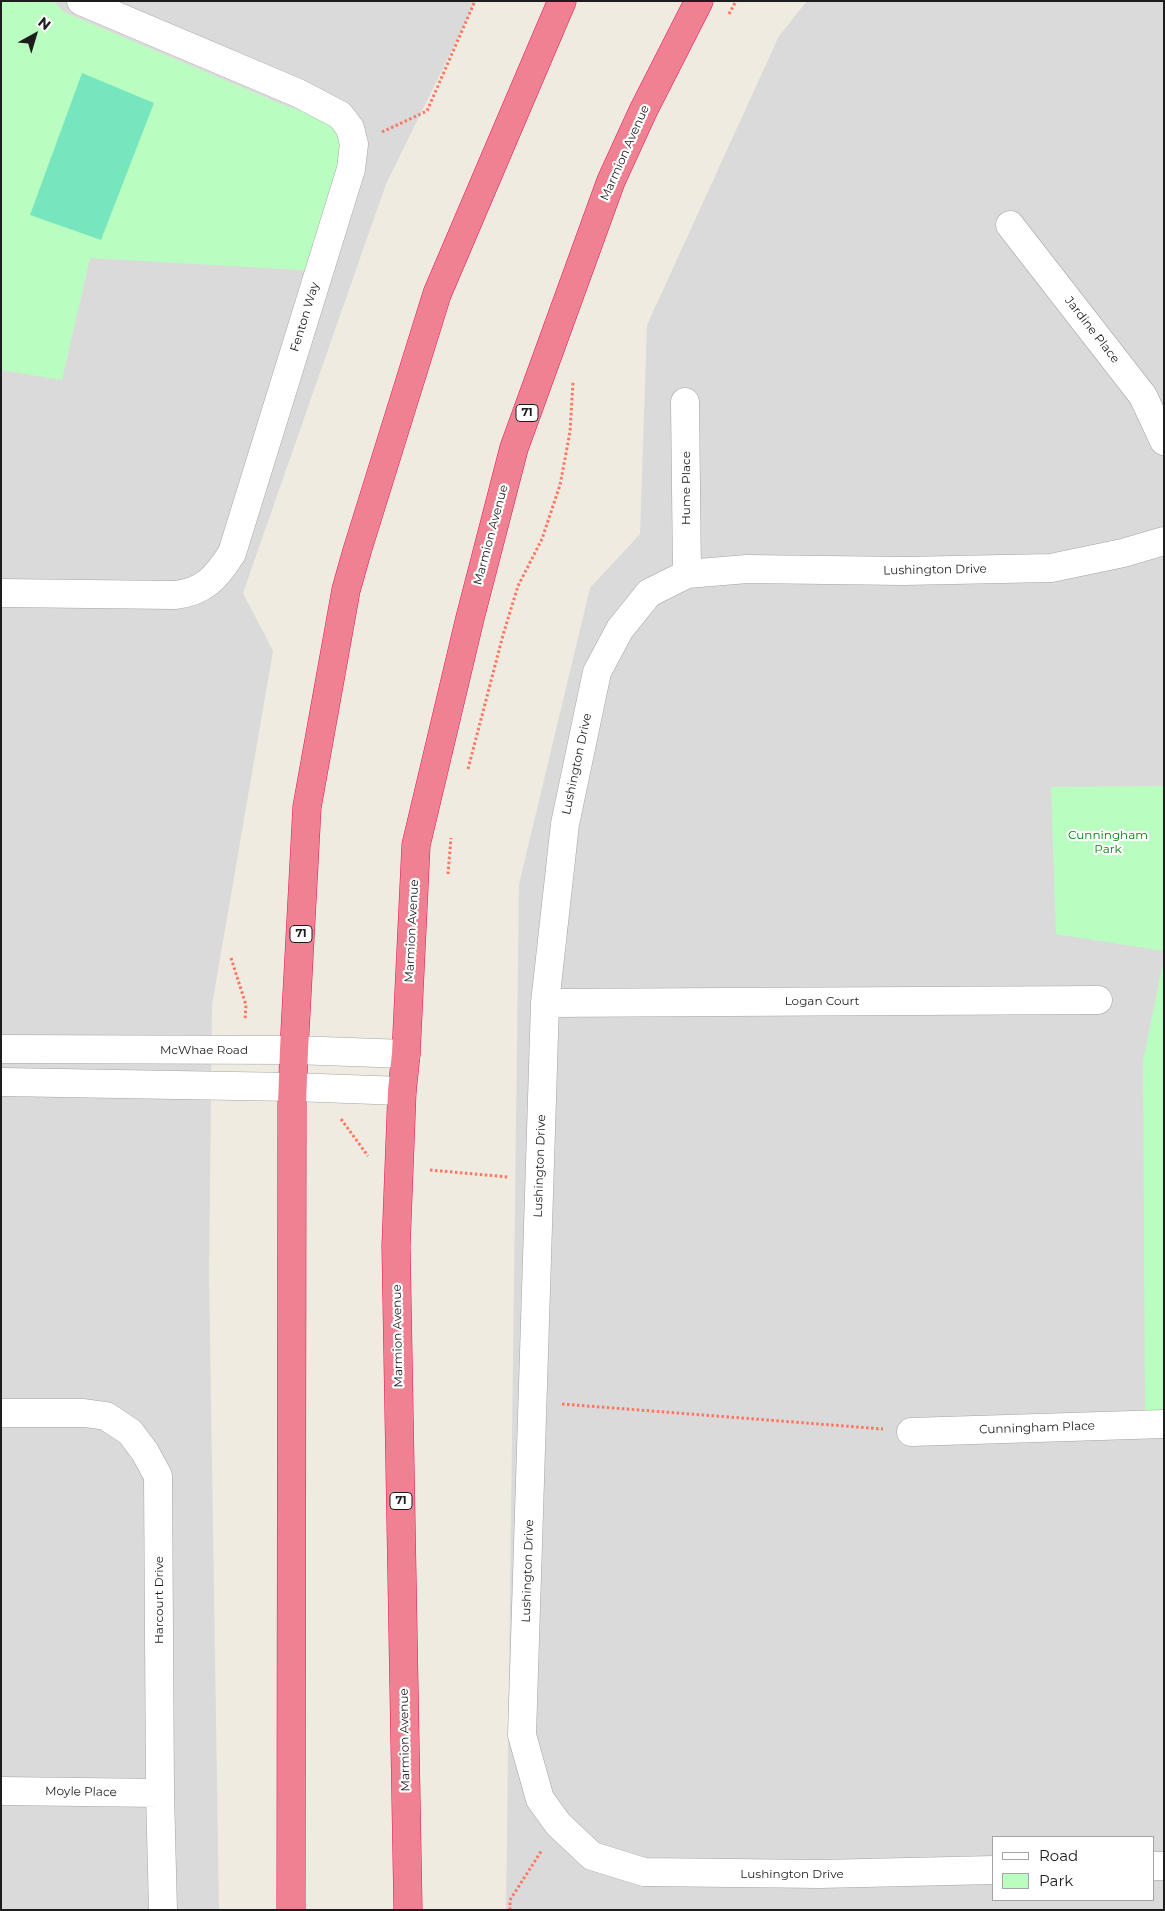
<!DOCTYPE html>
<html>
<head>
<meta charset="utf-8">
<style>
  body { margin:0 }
  #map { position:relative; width:1165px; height:1911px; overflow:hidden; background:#efebe1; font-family:Montserrat,sans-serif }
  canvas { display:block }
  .frame { position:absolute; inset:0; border:2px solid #1d1d1d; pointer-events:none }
  .legend { position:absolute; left:992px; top:1836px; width:162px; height:65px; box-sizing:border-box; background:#fff; border:1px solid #a5a5a5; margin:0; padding:6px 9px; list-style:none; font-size:15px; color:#1d1d1d }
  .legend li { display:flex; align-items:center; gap:10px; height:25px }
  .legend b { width:25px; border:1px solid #a5a5a5 }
  .north { position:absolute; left:10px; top:10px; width:50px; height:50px; -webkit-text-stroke:4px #fff; paint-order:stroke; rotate:39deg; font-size:14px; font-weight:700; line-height:20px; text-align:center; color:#1d1d1d }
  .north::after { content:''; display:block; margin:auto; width:18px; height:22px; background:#1d1d1d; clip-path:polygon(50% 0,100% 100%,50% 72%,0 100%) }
</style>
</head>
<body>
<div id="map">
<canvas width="1165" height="1911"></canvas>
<div class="frame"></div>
<ul class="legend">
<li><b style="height:6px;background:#fff"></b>Road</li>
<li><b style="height:14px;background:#b9fec0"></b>Park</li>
</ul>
<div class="north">N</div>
</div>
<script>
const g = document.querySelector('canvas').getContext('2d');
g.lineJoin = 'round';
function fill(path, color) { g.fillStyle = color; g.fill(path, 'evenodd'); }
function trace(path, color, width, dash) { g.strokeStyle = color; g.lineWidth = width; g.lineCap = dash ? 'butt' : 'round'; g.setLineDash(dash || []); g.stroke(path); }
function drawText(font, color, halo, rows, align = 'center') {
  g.font = font + ' Montserrat,sans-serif'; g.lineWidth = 4.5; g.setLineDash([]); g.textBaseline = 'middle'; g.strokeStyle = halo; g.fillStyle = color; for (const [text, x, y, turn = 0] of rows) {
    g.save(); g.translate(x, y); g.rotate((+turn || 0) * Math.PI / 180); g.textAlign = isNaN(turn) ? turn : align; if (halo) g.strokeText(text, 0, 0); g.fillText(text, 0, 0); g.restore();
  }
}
const residential = new Path2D(`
  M1,1H476L386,184L243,593L273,651L212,1005L209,1274L219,1910H1Z
  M807,1H1164V1910H506L519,884L590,588L640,534L647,325L779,36ZM994,1837H1154V1900H994Z`);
const park = new Path2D(`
  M1,1H53L64,12L279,103L350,128L319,271L90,258L62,380L1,370Z
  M1164,786V951L1056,934L1051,787Z
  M1164,958V1414L1145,1413L1143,1061Z`);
const pitch = new Path2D(`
  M82,73L154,103L101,240L30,215Z`);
const path = new Path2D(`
  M729,14L736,1
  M382,132L427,111L475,1
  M468,769L503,635L518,586L542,539L560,485L570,432L573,382
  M448,874L451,838
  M231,958L246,1005L245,1020
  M341,1119L368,1156
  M430,1170L508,1177
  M562,1404L883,1429
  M510,1910V1900L542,1850`);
const minor = new Path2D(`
  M1010,225L1143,396L1164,441
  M685,402L687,574
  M1,593L175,595C204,592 217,577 232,553L351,169L354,144L350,128L340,115L298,93L81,1
  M545,1003L1098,1000
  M1,1049L294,1050L406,1054
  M1,1082L293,1087L402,1091
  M1,1413H84L106,1416L130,1432L145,1452L158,1476L160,1793L163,1910
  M911,1432L1164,1424
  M1,1791L160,1793
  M1154,1866H1164
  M994,1870L820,1874L644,1872L592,1856L558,1824L540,1799L522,1735L545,1003L565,824L597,672L620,629L649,593L687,574L747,569L904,571L1051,568L1123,553L1164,541`);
const highway = new Path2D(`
  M291,1910L292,1104L294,1050L307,807L346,590L357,551L437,294L562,1
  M408,1910L396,1246L402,1091L406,1054L416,845L470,618L514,448L611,181L643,111L699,1`);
const shields = [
  [527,413,22],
  [301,934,22],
  [401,1501,22]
];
const shieldNames = [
  ["71",527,413],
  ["71",301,934],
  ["71",401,1501]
];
const streetNames = [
  ["Marmion Avenue",625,153,-66],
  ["Fenton Way",305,317,-73],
  ["Jardine Place",1092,330,52],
  ["Hume Place",686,488,-90],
  ["Marmion Avenue",491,535,-75],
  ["Lushington Drive",935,570,-1],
  ["Lushington Drive",577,764,-78],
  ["Marmion Avenue",412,931,-87],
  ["Logan Court",822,1001],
  ["McWhae Road",204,1050],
  ["Lushington Drive",540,1166,-88],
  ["Marmion Avenue",398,1336,-91],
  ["Cunningham Place",1037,1428,-2],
  ["Lushington Drive",528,1571,-88],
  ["Harcourt Drive",159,1600,-90],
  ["Marmion Avenue",405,1740,-91],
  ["Moyle Place",81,1792,1],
  ["Lushington Drive",792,1874]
];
const parkNames = [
  ["Cunningham",1108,835],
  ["Park",1108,849]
];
fill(residential, '#dbdada');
fill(park, '#b9fec0');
fill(pitch, '#77e6be');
trace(minor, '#a4a4a4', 29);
trace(highway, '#e81358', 29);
trace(path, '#ff7663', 3, [2.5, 2.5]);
trace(minor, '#fff', 28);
trace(highway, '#ef8193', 28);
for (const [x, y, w] of shields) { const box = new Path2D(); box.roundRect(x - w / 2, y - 8.5, w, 17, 4); g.fillStyle = '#fff'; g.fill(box); trace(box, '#1d1d1d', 1); }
drawText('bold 11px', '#1d1d1d', null, shieldNames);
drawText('12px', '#1d1d1d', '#fff', streetNames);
drawText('12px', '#01840f', '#fff', parkNames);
</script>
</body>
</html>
